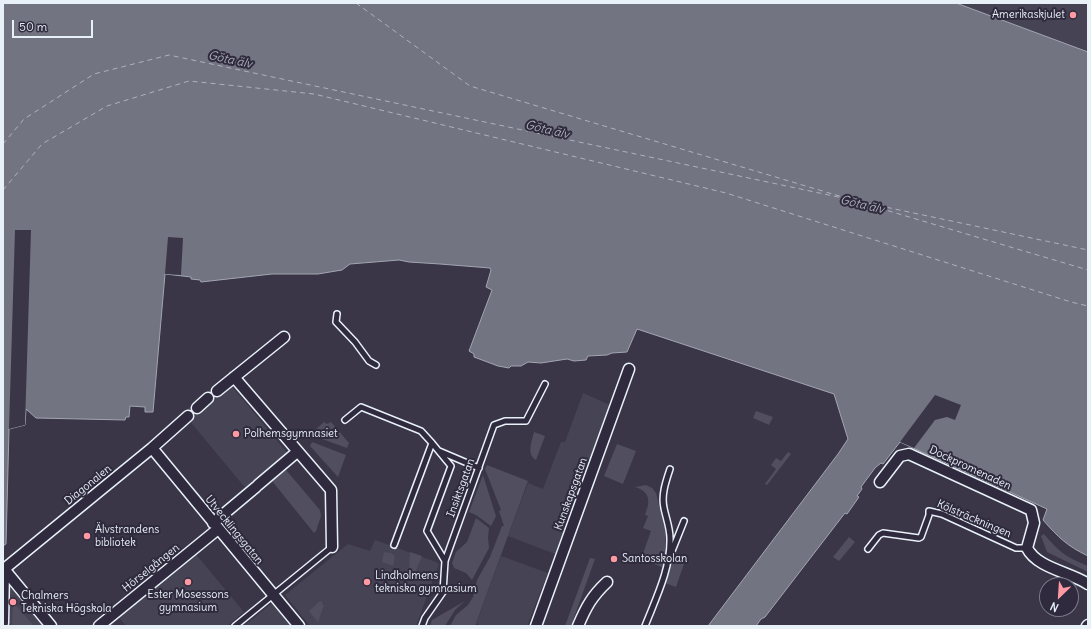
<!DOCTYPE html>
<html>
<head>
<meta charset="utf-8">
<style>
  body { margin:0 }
  #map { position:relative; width:1091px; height:629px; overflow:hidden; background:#3a3648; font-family:Delius,sans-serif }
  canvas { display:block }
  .frame { position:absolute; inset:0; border:4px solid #e8f1f8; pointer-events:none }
  .north { position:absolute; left:1039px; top:577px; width:40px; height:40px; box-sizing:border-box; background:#2f2a3d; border:1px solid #797a88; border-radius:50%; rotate:205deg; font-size:11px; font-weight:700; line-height:16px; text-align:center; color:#e8f1f8 }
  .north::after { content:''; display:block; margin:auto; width:14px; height:18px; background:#ff9aa2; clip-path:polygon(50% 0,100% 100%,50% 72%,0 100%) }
  .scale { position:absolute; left:12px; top:20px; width:81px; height:18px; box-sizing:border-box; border:2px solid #e8f1f8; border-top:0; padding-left:5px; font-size:12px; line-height:14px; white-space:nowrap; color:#e8f1f8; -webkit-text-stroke:3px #2f2a3d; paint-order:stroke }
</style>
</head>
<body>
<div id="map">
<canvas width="1091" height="629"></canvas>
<div class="frame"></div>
<div class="north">N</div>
<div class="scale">50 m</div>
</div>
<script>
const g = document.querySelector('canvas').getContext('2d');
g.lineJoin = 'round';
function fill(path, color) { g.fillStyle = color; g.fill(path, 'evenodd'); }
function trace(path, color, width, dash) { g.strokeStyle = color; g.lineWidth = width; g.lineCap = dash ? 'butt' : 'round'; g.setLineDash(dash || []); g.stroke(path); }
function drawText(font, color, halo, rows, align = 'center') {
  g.font = font + ' Delius,sans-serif'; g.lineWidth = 4; g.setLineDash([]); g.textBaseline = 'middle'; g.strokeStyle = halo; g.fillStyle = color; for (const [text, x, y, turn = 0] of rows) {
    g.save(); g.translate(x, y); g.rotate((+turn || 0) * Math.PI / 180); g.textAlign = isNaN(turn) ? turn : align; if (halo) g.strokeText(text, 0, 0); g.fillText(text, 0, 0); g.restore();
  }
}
const built = new Path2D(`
  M956,3H1088V52Z
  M225,378L289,455L247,490L183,413Z
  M583,393L610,405L555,554L508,536L528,483L543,489L561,442H565Z
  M375,540L436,562L439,564L416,626H310L285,595L348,544L370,551Z
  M194,552L244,612L227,626H126L117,615Z
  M501,556L548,573L527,626H483L476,624Z
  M3,578L43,626H3Z
  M272,603L290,626H244Z`);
const green = new Path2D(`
  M756,411L773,417L769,425L753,418Z
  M324,422L327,424L331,422L349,443L347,448L322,439L315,430Z
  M534,432L545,436L536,460C526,454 532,441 534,432Z
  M312,442L346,455L338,477L310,446Z
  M617,444L636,451L623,484L604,476Z
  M788,452L791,454L767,485L765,484L776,469L771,465L776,458L781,461Z
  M487,465L528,481L475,626H450L456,615L468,605L473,597L477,580L490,557L502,526H504L499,511L501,510L485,469Z
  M286,470L320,510L321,516L316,531L314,533L272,481Z
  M483,475L495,513L496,516L491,526L476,515L469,512Z
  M646,485L652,488L656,493L666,533L664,565L662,567L641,559L651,531L643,528L648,516L645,515C650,502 651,492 635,487Z
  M476,518L489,528L488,537L489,548L472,580L466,573L454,568L452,563L456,552L467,542Z
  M1044,534C1059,552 1066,557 1088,566V572L1047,552L1041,536Z
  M849,537L855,542L839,561L833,557Z
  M384,552L391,553L395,556L393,566L382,562Z
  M410,552L422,556L415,573L409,571Z
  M590,558L595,559L572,623L571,626H565Z
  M673,560L684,564L676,587L665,583Z
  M320,601L323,602L322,604L324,605L318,622L309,611Z
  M465,601L455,610L445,626H430L432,620Z
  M13,602L34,626H12Z`);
const water = new Path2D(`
  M3,3H956L1088,52V556C1067,546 1058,537 1043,520L1047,509L900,442L883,464L881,463L875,468L861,487L862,489L857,496L859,497L847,514L845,513L765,617L761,619L756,626H708L838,454L848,439L834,394L637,329L627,352L612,353L607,355L588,356L586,360L574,361L567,359L541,363L528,362L521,366H511L509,368L498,366L474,357V354L469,351L492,290L486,287L491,270L490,268L440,264L409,262L399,260L350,264L342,270L318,274H272L201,282L200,280L191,279V277L165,274L153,412H145V407L130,406L129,417H126L125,420L36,418L26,409L25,425L9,429L6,544L3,546Z`);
const pier = new Path2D(`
  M15,230H31L25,425L9,429Z
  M168,237L183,238L181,275L165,274Z
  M935,395L961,405L955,420L947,417L935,420L914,448L900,442Z`);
const ferry = new Path2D(`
  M356,3L470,86L846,198
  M3,144L24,119L94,74L169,55L1088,250
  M3,190L42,144L107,106L189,81L314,94L726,193L1071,302L1088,306
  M862,203L1088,270`);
const lane = new Path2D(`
  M337,314L336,322L355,342L369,361L376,365
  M345,420L361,407L421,431L432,443L394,545
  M432,443L451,466L427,531L445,561
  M439,451L479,468
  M868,549L879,535L883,533L919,538L921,537L929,515V511L942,514L1016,548H1027
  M670,556L684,521
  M235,626L332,547
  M422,626L425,618L443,592L445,561L494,425L505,421H526L545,384
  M645,626C656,598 671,568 670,538C670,528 666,518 664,508C661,495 666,481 670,469`);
const street = new Path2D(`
  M234,377L331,490L332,547
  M217,391L284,337
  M197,408L208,398
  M152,448L299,626
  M880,482L900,456L909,454L1031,510L1034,523L1027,548C1037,568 1070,572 1088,584
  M258,485L297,452
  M213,523L256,487
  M4,569L51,626
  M3,570L152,448L188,416
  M3,623L4,569
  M99,626L218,529
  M536,626L629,369
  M578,626C586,607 592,596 607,582
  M1087,626L1088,625`);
const markers = [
  [1073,15,4,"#ff9aa2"],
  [236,434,4,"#ff9aa2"],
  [87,536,4,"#ff9aa2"],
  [614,559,4,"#ff9aa2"],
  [188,582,4,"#ff9aa2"],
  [367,582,4,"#ff9aa2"],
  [13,602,4,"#ff9aa2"]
];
const poiNames = [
  ["Amerikaskjulet",1065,15,"right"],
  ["Polhemsgymnasiet",244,434],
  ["Älvstrandens",95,530],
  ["bibliotek",95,543],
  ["Santosskolan",622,559],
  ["Lindholmens",375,576],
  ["tekniska gymnasium",375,589],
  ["Ester Mosessons",188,595,"center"],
  ["gymnasium",188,608,"center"],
  ["Chalmers",21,596],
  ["Tekniska Högskola",21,609]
];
const streetNames = [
  ["Dockpromenaden",970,468,25],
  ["Diagonalen",88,485,-39],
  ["Insiktsgatan",461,488,-70],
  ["Kunskapsgatan",571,494,-70],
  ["Kölsträckningen",974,519,23],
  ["Utvecklingsgatan",234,530,51],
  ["Hörselgången",151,568,-39]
];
const waterNames = [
  ["Göta älv",230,60,12],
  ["Göta älv",547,130,13],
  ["Göta älv",862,205,13]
];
fill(built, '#464354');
fill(green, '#504e5f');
fill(water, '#737482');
trace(water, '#a2a6b1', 1);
fill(pier, '#3a3648');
trace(ferry, '#aeb2bd', 1, [5, 4]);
trace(lane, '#e8f1f8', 8);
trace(street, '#e8f1f8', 13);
trace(lane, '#2f2a3d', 5);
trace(street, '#2f2a3d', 10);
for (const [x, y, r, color] of markers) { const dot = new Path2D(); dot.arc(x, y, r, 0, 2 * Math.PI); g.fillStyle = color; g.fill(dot); trace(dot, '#2f2a3d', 1.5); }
drawText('11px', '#e8f1f8', '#2f2a3d', poiNames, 'left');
drawText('11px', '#e8f1f8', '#2f2a3d', streetNames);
drawText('italic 12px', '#aeb2bd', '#2f2a3d', waterNames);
</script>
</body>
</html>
